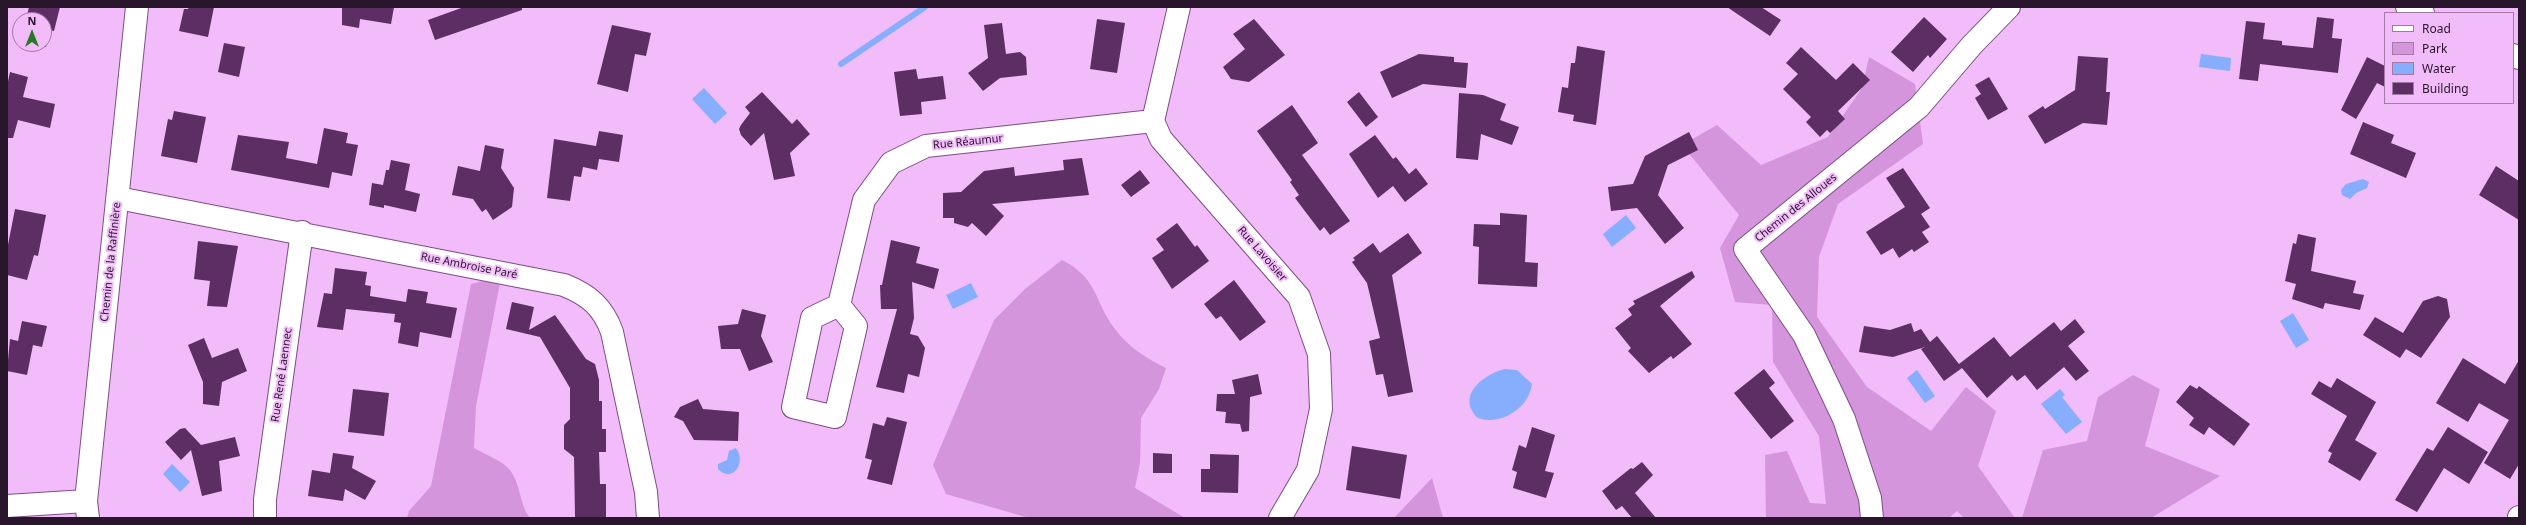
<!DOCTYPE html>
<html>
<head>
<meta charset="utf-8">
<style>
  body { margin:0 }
  #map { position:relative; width:2526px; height:525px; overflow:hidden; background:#f2bbf9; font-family:"Noto Sans",sans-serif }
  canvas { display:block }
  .frame { position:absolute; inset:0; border:8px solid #29152c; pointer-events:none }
  .legend { position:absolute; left:2384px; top:12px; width:130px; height:92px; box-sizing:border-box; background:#f2bbf9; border:1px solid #a279a7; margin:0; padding:5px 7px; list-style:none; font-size:12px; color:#29152c }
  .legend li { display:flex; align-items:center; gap:8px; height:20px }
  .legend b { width:20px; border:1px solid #a279a7 }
  .north { position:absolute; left:12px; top:12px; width:40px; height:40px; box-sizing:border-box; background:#f2bbf9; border:1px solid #a279a7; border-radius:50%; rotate:0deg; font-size:11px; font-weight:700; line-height:16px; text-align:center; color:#29152c }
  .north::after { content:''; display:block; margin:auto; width:14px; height:18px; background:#267823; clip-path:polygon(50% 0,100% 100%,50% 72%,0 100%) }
</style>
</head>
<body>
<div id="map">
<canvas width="2526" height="525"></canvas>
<div class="frame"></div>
<ul class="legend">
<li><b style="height:5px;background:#fff"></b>Road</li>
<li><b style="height:11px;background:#d495dd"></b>Park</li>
<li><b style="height:11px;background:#86aefc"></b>Water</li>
<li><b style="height:11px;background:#5c2e63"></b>Building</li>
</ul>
<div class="north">N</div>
</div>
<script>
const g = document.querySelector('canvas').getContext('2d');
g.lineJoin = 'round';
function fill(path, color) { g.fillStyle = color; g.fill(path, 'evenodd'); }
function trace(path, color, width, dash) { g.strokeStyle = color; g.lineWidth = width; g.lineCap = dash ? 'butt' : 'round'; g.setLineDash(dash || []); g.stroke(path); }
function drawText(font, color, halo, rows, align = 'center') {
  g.font = font + ' "Noto Sans",sans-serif'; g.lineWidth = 4; g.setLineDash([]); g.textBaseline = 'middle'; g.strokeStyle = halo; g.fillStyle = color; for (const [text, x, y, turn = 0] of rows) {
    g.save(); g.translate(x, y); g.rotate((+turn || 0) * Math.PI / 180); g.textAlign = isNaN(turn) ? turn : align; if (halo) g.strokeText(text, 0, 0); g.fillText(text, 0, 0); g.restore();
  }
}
const green = new Path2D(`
  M1869,57L1915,84L1923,144L1838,204L1819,257L1817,317L1867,387L1931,431L1966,387L1996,411L1978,466L2015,518H1964L1957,511L1949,518H1766L1765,455L1787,451L1810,503L1826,504L1819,436L1773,362L1772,305L1735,302L1720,248L1739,215L1682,145L1717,125L1761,165L1828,137L1862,88Z
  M1062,260C1099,279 1093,300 1115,329C1128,347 1146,358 1166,368L1159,389L1141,418L1140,463L1135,488L1185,518H1029L946,494L933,465L994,320L1025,289Z
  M483,281L500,283L476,406L474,448C484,454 501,460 509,469C521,483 519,504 530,518H407L409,511L431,486L471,284Z
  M2133,375L2160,389L2145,446L2220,476L2151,518H2022L2043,450L2087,441L2098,397Z
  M1432,478L1443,518H1394Z`);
const water = new Path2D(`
  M2201,54L2231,58L2230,71L2199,67Z
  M704,88L727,113L715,124L692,99Z
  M2363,179L2369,182L2367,188L2356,193L2350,199L2342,195L2341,190L2346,184Z
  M1626,215L1636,228L1612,247L1603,234Z
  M971,283L978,297L953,309L946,295Z
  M2293,313L2309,340L2296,348L2280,321Z
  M1505,369L1517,370L1532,384C1529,408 1501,426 1478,418C1455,396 1484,374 1505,369Z
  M1917,370L1935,396L1925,403L1907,378Z
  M2060,389L2065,395L2062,397L2082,422L2066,434L2041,404Z
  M736,448C747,463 732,484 718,469V464L727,460L729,451Z
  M172,464L190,482L180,492L163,474Z`);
const stream = new Path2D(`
  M841,64L925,7`);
const building = new Path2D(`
  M29,7H60L54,31L50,30L46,47L35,44H44V20H26Z
  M189,7H214L208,37L179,31L184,9H188Z
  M342,7H394L391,24L360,19L359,28L342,25Z
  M464,7H522V10L435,40L428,20Z
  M1727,7H1761L1781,20L1770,36Z
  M1924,17L1947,39L1930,58L1928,55L1913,72L1891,52Z
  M2317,17L2334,19L2332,38L2342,39L2338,73L2260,64L2258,81L2239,79L2246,21L2265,23L2263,39L2282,41V45L2313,48Z
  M1097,19L1125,23L1117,73L1090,69Z
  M1254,19L1285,55L1249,82L1231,79L1223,67L1245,49L1233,34Z
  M1002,23L1006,54L1020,52L1026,57L1027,75L1000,78L983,91L968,73L988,58L984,25Z
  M612,25L651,33L646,56L635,54L628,92L597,84Z
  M224,43L245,47L239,77L218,72Z
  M1577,46L1605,51L1596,125L1573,121L1574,115L1558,112L1562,87L1568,88L1571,63H1575Z
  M1801,47L1836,80L1853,63L1870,80L1838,111L1845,119L1830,133L1827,130L1820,137L1806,122L1811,117L1783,89L1798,74L1786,63Z
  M1419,54L1454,57V62L1468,63L1466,88L1423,84L1392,98L1380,72Z
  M2078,56L2108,58L2106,92H2110L2107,125L2083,123L2045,144L2028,116L2043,106L2045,109L2075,90Z
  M2367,57L2385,66V87L2377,83L2356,119L2341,110Z
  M916,69L918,79L943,76L946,99L921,102L922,114L900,116L894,72Z
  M10,72L28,77L23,97L55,104L50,128L18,120L13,138H7V86Z
  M1989,77L2008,109L1988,120L1975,98L1981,94L1975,85Z
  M762,92L792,124L797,119L810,134L790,153L795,176L774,180L764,133L751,146L741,135L739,129L741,125L750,113L745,107Z
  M1359,92L1378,117L1366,127L1347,102Z
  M1459,93L1483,95L1506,104L1500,120L1519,127L1512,145L1481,134L1478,160L1456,158Z
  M1292,105L1318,143L1302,155L1350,221L1330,235L1324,227L1320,231L1295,198L1299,195L1290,182L1292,180L1257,131Z
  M174,111L206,117L197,163L161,156L168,119L172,120Z
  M2363,122L2394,135L2391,143L2416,153L2406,178L2350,154Z
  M324,128L348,133L346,143L358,145L352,176L332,172L329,188L231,170L238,135L289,142L286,158L317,164Z
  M599,131L623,135L619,162L599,159L597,170L583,167L581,177L574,176L570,201L547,198L554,139L596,146Z
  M1689,132L1698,150L1668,165L1658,195L1684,228L1665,244L1637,208L1611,211L1608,187L1633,184L1645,156Z
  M1375,135L1393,159L1396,157L1409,174L1416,168L1428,184L1405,202L1393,186L1378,198L1349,154Z
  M485,145L504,149L501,168L514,188L512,207L493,220L486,209L482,212L473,199L452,195L458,166L480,171Z
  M1082,158L1089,195L992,204L1004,216L986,236L972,223L968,227L954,223V218H943V193L961,192L984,171L1014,167L1015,176L1064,170L1063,160Z
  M391,160L410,164L405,190L420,194L416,212L384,205V208L369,205L372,183L383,185L386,170H389Z
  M2496,166L2519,181V220L2479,195Z
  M1903,168L1930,208L1921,214L1930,227L1922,232L1929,242L1914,252L1912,249L1899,258L1893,248L1881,255L1866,232L1905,207L1886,178Z
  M1140,170L1150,183L1131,197L1121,185Z
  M15,209L46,215L38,256L34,255L27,280L7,275V250Z
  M1500,213L1527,215L1525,262L1538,263L1537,287L1478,284L1479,247L1473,246L1474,224L1500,225Z
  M1177,223L1195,247L1197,245L1209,261L1172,289L1152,258L1164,250L1156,239Z
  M1408,233L1422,253L1392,275L1413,392L1388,397L1383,374L1376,375L1369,341L1380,338L1367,283L1352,262L1355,260L1353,258L1373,243L1380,253Z
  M2298,234L2316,238L2311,271L2356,281L2353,293L2364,295L2360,310L2325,303L2323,309L2292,299L2296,284L2285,281L2293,243L2296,244Z
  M891,240L920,247L916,263L939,269L934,289L912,282L914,318L910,334L918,336L925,348L919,377L908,374L904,393L876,387L897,309H881L880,285H882Z
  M198,241L238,246L227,307L207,306L210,281L194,279Z
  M335,268L367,272L365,285L371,286L370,296L406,302L408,289L428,292L426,303L457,308L451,338L420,332L418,347L398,343L401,323L394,322L395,314L346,309L343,330L317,327L324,293L332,294Z
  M1692,271L1695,277L1660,306L1692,344L1673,359L1671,356L1649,373L1628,351L1631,348L1615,328L1632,315L1628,309L1635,304L1633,301Z
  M1234,280L1266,322L1240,341L1221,316L1216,319L1204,304Z
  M2438,296L2447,299L2450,317L2421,358L2406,349L2400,358L2363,335L2375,317L2403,333L2423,301Z
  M512,302L534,307L529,330L555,315L586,359L595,364L599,380V401H602V429H606V452H599L600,484H606V517H575L574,457L564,449V425L570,419V388L540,337L506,329Z
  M742,309L766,315L761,336L773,362L749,371L740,349H721L718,326L738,324Z
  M2075,319L2085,332L2068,346L2089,371L2076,381L2064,367L2037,390L2025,375L2017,381L2012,375L1987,398L1962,368L1944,381L1921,349L1925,347L1893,357L1859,352L1864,326L1890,330L1911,323L1914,332L1921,329L1930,342L1937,336L1959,364L1994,337L2010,357L2054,322L2061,331Z
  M22,321L47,326L42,347L33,345L27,375L7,371L10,339L18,341Z
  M204,338L212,358L238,348L247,371L222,382L219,406L203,404V382L188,345Z
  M2463,358L2505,384L2519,360V464L2510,479L2484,463L2509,420L2479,403L2468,422L2436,403Z
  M1764,369L1775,383L1769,388L1794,421L1771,439L1734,393Z
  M1258,374L1262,394L1250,397L1249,431L1242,432L1240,424L1225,423L1226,412L1216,411L1217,394H1235L1232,380Z
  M2337,378L2376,402L2355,440L2377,453L2360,481L2328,462L2332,453L2328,451L2347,416L2311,394L2319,381L2331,388Z
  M2190,385L2197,389L2199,386L2250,424L2234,446L2209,427L2204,435L2189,425L2194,418L2176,402Z
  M353,389L389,393L384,436L348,432Z
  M698,399L703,409L739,412L738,441L694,440L683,421L674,417L680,407Z
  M887,417L907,422L892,485L867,479L872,460L865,458L873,423L884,426Z
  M1532,427L1555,435L1545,471L1554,473L1546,498L1513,488L1517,472L1512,470L1519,445L1526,448Z
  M2448,427L2488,452L2469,484L2444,468L2417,512L2395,500L2427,448L2433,451Z
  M185,428L201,445L235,437L240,456L219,461L222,491L202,496L191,450L181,460L165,442L180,429Z
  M1352,446L1407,455L1400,499L1346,490Z
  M333,453L354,456L352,468L376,481L365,500L345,489L343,501L308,496L312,470L330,473Z
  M1153,453L1172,454V473H1153Z
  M1210,454L1239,455L1238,493L1201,492V469H1210Z
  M1642,462L1653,475L1635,493L1656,518H1632L1622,506L1616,510L1602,491L1631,468L1633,469Z`);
const minor = new Path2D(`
  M1179,7L1153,121L1161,139L1299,297L1319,354L1321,409L1308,470L1280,518
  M2407,7L2423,13
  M2513,55L2519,58
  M118,198L564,285C589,295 603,307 612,332L646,492L648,518
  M839,305L856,326L835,417L793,407L812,318L839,305L864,200L891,163L926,146L1153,121
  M7,506L86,501
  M88,518L86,501L137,7
  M265,518V499L302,232
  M1872,518L1870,498L1844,419L1804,335L1745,249L1919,107L1972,45L2009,7`);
const secondary = new Path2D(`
  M2519,518V517`);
const streetNames = [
  ["Rue Réaumur",968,142,-6],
  ["Chemin des Alloues",1796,208,-39],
  ["Rue Lavoisier",1262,254,49],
  ["Chemin de la Raffinière",111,262,-84],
  ["Rue Ambroise Paré",469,266,11],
  ["Rue René Laennec",282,375,-82]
];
fill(green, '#d495dd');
fill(water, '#86aefc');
trace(stream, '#86aefc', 6);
fill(building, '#5c2e63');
trace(minor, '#7e4e85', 24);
trace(secondary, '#7e4e85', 24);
trace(minor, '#fff', 22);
trace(secondary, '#fff', 22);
drawText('11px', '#29152c', '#f2bbf9', streetNames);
</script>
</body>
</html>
